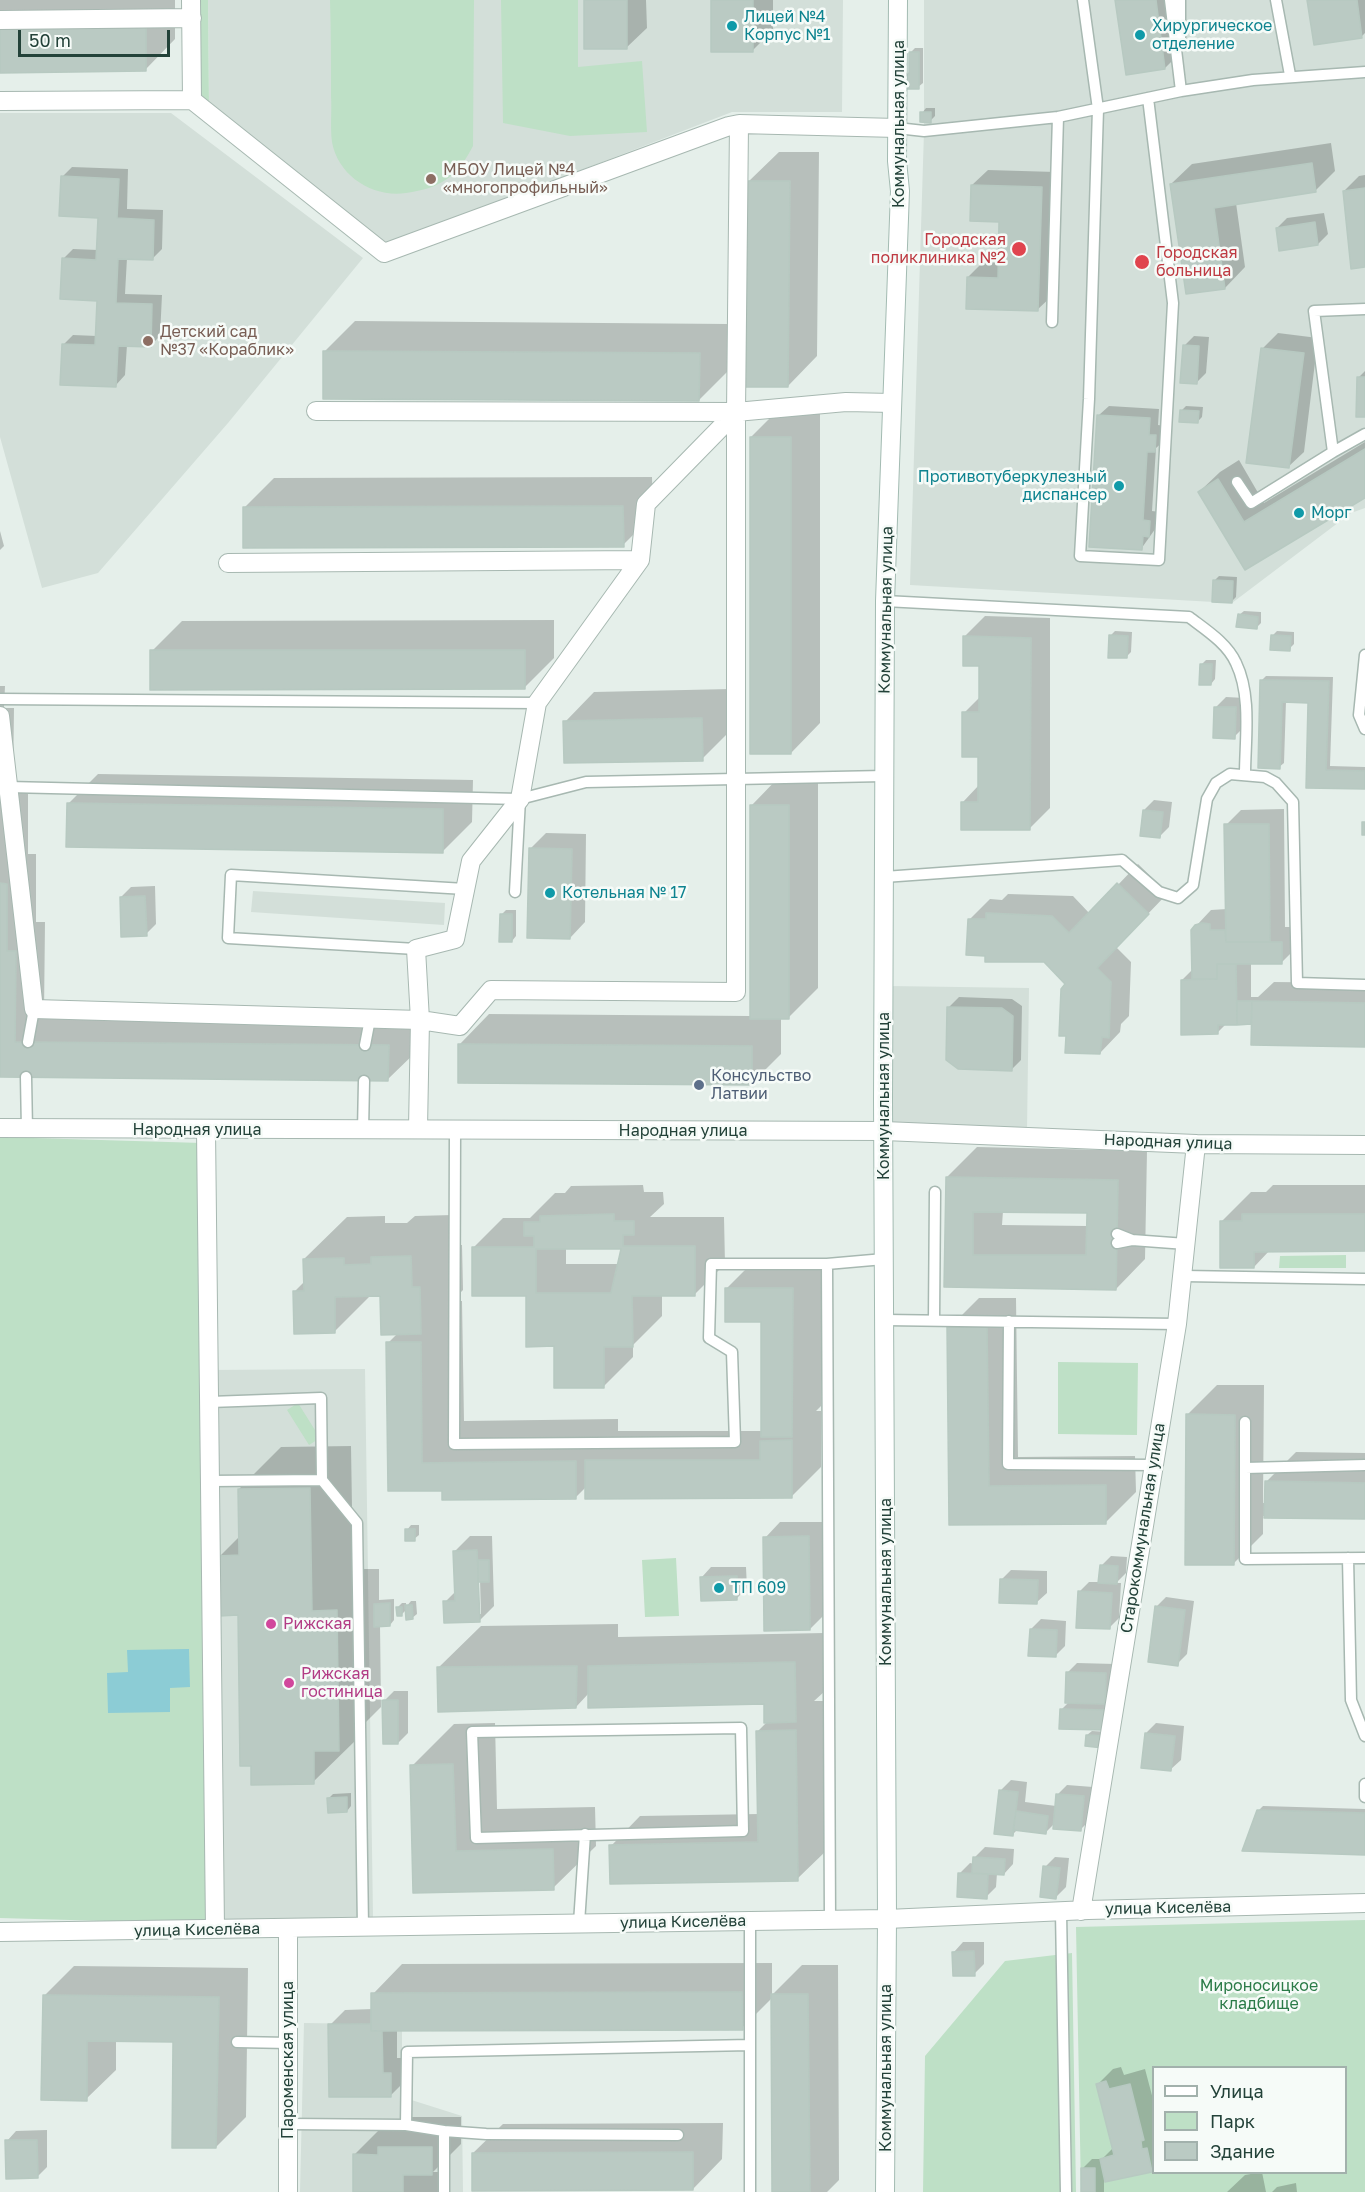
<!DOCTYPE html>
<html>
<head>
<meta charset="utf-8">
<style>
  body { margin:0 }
  #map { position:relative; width:1365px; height:2192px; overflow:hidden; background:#e5efea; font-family:"Golos Text",sans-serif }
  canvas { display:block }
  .legend { position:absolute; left:1152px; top:2066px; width:195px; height:108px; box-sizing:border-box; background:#f6fbf8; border:2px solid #a2b1ac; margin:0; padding:8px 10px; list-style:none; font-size:18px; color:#234239 }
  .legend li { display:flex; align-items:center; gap:12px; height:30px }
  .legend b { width:30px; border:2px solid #a2b1ac }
  .scale { position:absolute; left:18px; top:30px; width:152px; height:27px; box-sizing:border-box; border:3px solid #234239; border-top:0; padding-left:8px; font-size:18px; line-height:21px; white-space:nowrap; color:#234239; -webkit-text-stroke:4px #f6fbf8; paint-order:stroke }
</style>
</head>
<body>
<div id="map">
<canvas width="1365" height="2192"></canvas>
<ul class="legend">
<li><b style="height:8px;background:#fff"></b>Улица</li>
<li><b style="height:16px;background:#bee0c6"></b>Парк</li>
<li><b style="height:16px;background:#bacac3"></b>Здание</li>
</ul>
<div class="scale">50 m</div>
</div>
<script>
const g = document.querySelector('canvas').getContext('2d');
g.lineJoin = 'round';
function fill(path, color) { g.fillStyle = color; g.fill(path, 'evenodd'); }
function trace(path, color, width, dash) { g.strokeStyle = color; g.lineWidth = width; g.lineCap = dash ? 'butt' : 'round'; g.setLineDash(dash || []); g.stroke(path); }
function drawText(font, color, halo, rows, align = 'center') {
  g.font = font + ' "Golos Text",sans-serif'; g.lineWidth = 5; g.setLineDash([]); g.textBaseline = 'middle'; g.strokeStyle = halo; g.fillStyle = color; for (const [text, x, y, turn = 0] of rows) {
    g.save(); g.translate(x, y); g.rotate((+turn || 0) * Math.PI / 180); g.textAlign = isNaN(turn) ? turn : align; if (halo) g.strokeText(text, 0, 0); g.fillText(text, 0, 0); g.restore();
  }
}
const built = new Path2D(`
  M208,0H843L842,112H732L387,245L209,106Z
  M924,0H1365V508L1351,513L1232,603L910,585L924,131Z
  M0,113H171L363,258L228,423L98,573L42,588L0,437Z
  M253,891L445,903L444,925L251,912Z
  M889,986L1029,988L1027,1130L890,1126Z
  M365,1369L373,1917L210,1924L204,1370Z
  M304,2023L371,2024V2031H402V2097L462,2116L463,2192H300Z`);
const green = new Path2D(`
  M197,0H208L209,106L198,93Z
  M330,0H474L473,146C457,177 441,188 406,193C373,198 338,176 332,142C330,127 332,111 331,96C331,64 331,32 330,0Z
  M501,0H578V67L642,61L647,132L570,136L503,123Z
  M0,1137L202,1143L210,1924L0,1918Z
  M1346,1255V1268H1279L1280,1256Z
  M1058,1362L1138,1363L1137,1435L1058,1434Z
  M298,1403L320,1438L309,1445L287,1410Z
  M676,1558L679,1616L645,1617L642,1560Z
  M1365,1920V2192H1081L1076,1927ZM1154,2068H1346V2172H1154Z
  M1072,1953L1076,2192H923L925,2056L1005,1961Z`);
const water = new Path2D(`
  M189,1649L190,1687L170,1688V1712L108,1713L107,1673L128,1672L127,1650Z`);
const shadow = new Path2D(`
  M0,0H175V39L146,69L0,71Z
  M585,0H646L647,28L626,48Z
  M713,0H773V30L753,50Z
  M1117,0H1172L1180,53L1165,68Z
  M1309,0H1365V33L1361,37Z
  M915,48H923V83L918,87L905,76L910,71V53Z
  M926,108H935V116L930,121L922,113Z
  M1331,143L1335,171L1315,191L1236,203L1245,267L1225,288L1171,184L1192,164Z
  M779,152H819L817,356L788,386L749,181Z
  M72,167L128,169L127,209L163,210L162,249L152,259L127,258L125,294L162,295L160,336L150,346L127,345L125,375L116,385L63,345L73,335L97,336L98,299L63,259L73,249L98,250L99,216L62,177Z
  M988,170L1056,172L1053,295L1037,310L968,277L983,262L1000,263L1001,221L972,185Z
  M1365,175V266L1344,191L1359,176Z
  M1324,213L1328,234L1318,244L1277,228L1287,218Z
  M355,321L729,324V370L699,400L325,351Z
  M1278,333L1318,338L1304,452L1288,467L1263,348Z
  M1194,336L1209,337L1206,373L1196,383L1184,346Z
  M1365,371V416L1358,378Z
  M1109,406L1159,409L1158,425L1165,426L1164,441L1156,448L1152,511L1160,512L1158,525L1141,549L1099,415Z
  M1186,406L1203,407L1202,417L1197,422L1181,411Z
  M781,407H820V723L791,753L751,437Z
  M1365,442V496L1245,568L1199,492L1220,472L1239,460L1264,503Z
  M652,477L653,515L623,545L245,507L274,478Z
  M0,531L4,546L0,550Z
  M1219,576L1237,577L1236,597L1231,602L1215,580Z
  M1244,611L1261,612V623L1256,628L1239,615Z
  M985,616L1050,618V808L1030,828L963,802L979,785L980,756L964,713L981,696V664L964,637Z
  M554,620V658L524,688L152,651L182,621Z
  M1115,631L1132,632L1131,652L1126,657L1110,636Z
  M1277,631L1294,632V644L1289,649L1272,636Z
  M1206,660H1216L1215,679L1211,684L1202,664Z
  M1266,676L1333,677L1330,766L1365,767V788L1308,786L1310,701H1286L1284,763L1279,767L1262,680Z
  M0,686H5L4,708H14L13,783H28V854H36V922H45L44,1013L418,1016V1050L388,1079L0,1076Z
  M731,689L732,729L702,759L565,722L594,692Z
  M1226,697L1245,698L1244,727L1234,737L1216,707Z
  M98,774L473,780L472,822L442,852L68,804Z
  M781,775H818V988L788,1018H781V1054L751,1084L460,1044L489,1014L751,1016L752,805Z
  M1154,800L1172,802L1169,827L1159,837L1144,810Z
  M1284,809L1285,927H1297V947L1282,962H1251V997H1258L1274,982L1365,983V1045L1253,1021L1251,1023H1227L1217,1033L1182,980L1193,969L1196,926L1211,910L1227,909L1226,825L1241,810Z
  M546,833L586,834L585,922L570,938L530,849Z
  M1138,864L1168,893L1116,947L1131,962L1129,1016L1121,1024L1120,1032L1100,1053L1067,984L1045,961L987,955L970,919L990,899L1002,900L1008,894L1073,896L1090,914Z
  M155,886L156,924L146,934L121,897L131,887Z
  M506,910H516V936L512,941L501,915Z
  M959,997L1012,999L1022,1006L1021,1060L1011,1070L949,1007Z
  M977,1147L1147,1151L1145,1259L1116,1289L945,1286L947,1177ZM1003,1211H1088V1226L1002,1225Z
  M643,1185L644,1192H663L664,1204L650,1217H724L725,1264L695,1294H662V1316L633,1345V1357L603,1387L555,1345L528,1294L473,1248L503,1218H530L555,1193H565L571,1186ZM566,1247L623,1248L619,1264H566Z
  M1273,1185H1365V1250H1270L1254,1267L1221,1222L1251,1192H1266Z
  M453,1215V1245H462L463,1290L452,1301H462L464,1421L618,1419V1431H762L763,1321L726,1289L756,1259H822L821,1406L816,1411H821V1467L791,1497L586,1487L576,1497L444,1489L389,1490L388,1343L398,1333L381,1295H371L335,1331L294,1292L305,1281L304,1259L347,1217L385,1216V1223H407L415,1216Z
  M979,1298H1016L1018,1457L1135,1456L1136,1492L1106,1522L950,1523L949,1328Z
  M1217,1385H1264L1263,1503H1266L1267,1481L1296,1452L1365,1453V1518L1263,1516V1534L1233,1564L1187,1415Z
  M351,1446L353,1569H379V1600L394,1599V1620L390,1625H380L381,1707L356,1732V1740L313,1782L239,1614L220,1556L240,1536L239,1489L281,1447Z
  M780,1522H824L825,1614L810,1629L765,1538Z
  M411,1525H419V1535L414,1539L407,1530Z
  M470,1536H492L494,1606L479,1621L445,1602L456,1591L455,1551ZM477,1580H480L481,1614H478Z
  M1111,1556L1127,1557L1126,1573L1116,1583H1121L1119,1618L1109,1628L1079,1592L1089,1582H1100L1101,1566Z
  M711,1567H746L747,1588L737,1598L702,1577Z
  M1011,1570L1047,1571V1593L1037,1602L1001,1580Z
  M1166,1597L1194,1601L1187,1654L1177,1664L1156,1607Z
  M411,1601H416L417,1614L412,1618L407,1609L401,1615L398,1607L402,1603H406V1607Z
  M1041,1619L1066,1621L1065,1646L1055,1656L1031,1629Z
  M618,1624V1637L824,1633L825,1691L814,1701H825L827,1850L797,1879L611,1846L640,1816L759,1814L758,1731L768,1721L766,1703L589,1693L576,1707L438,1668L481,1626Z
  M1077,1663L1115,1664L1114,1719L1061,1710L1069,1702L1067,1673Z
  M394,1691H408V1733L398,1743L384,1701Z
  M495,1723L497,1809L595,1807L596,1846L553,1888L414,1891L412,1766L454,1724Z
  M1156,1723L1184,1726L1181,1760L1171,1769L1146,1733Z
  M1092,1731L1108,1732L1086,1745L1087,1735Z
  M1011,1780L1027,1782L1025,1802L1056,1806L1057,1795L1067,1785L1093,1787L1090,1820L1080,1830L1055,1823L1045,1833L1018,1829L1012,1835L1001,1790Z
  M351,1793V1806L347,1811L329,1798L333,1794Z
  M1263,1806L1365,1809V1854L1258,1811Z
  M985,1847L1014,1849L1013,1864L1004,1874L997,1873L996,1887L986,1897L960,1873L970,1863L975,1864V1857Z
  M1055,1857L1069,1858L1066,1887L1056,1897L1045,1867Z
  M963,1942H984V1964L974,1974L954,1952Z
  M772,1963V1995L802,1965H838L839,2180L827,2192H774L772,1998L742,2028L397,2030V2058H406V2080L391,2095L330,2025L345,2010L373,2009V1994L402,1964Z
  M74,1966L248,1968L246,2117L216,2147L175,2041L116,2040V2070L86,2099L44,1996Z
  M1121,2067L1124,2075L1145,2069L1154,2103V2168L1104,2181V2192H1083L1082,2169L1092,2159H1102L1114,2147L1098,2084L1113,2069Z
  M410,2117H461V2144L433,2172H445V2192H361L354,2155L384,2125Z
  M723,2123L722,2159L693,2189L473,2153L503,2124Z
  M47,2130V2167L37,2177L7,2141L16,2131Z
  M1262,2172L1266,2192H1227L1245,2175Z
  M1296,2183L1297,2192H1272L1277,2187Z`);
const building = new Path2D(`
  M584,0H627V49H584Z
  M711,0H753V52H711Z
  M1115,0H1156L1165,69L1126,75Z
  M1307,0H1357L1362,38L1314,45Z
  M146,26V71L0,73V28Z
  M909,52H919V89H904V75H909Z
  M920,112H931V123L920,122Z
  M1312,163L1316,192L1214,208L1225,289L1186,294L1170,184Z
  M61,176L119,179L117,218L154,220L153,260L118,259L116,303L152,304L151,347L118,346L116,387L60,385L62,344L95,345L97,301L60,299L62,258L96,260L98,218L59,216Z
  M748,181H790L788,387H746Z
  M971,185L1042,187L1038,311L966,309L967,277L998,278L999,222L970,221Z
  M1365,188V267L1351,269L1343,191Z
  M1315,222L1318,245L1279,251L1276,228Z
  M1183,345L1199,346L1197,384L1180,383Z
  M1261,348L1304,353L1289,468L1246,463Z
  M323,351L700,353L699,401L323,399Z
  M1357,377H1365V417H1356Z
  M1180,410L1199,411L1198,423L1179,422Z
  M1097,415L1150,418L1149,435H1156L1155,452H1147L1143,520L1150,521L1149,537L1143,536L1142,550L1089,547Z
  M750,437H791V754H750Z
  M1365,449V498L1245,570L1198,492L1218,479L1244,522Z
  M623,506L624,547L243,548V507Z
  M1213,580L1233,581L1232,603L1212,602Z
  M1238,614L1258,617L1257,629L1236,627Z
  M1109,635L1128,636L1127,658H1108Z
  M1271,635L1291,636L1290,651L1270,650Z
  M963,636L1031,638L1030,830H961V802H978V757H962V712H979V666H963Z
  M150,650H525V689L150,690Z
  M1200,664H1212L1211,685H1199Z
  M1260,680L1329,681L1326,770L1365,771V789L1306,788L1308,703L1282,702L1280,769L1258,768Z
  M1214,707H1236L1235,739L1213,738Z
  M702,718L703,761L564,763L563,721Z
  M67,803L443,809V853L66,847Z
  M750,805H789V1019H750Z
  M1143,810L1163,812L1160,838L1140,836Z
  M1362,822H1365V835H1362Z
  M1224,824H1269L1270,942H1226Z
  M529,848L572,849L570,939L527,938Z
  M0,883L7,884V951H16L15,1042L389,1045L388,1081L0,1077Z
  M1117,883L1149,914L1097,968L1111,982L1109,1038L1102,1037L1100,1054L1065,1053L1066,1036H1059L1061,989L1065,984L1044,962H985V956L966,955L968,919H986V913L1052,916L1069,933Z
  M145,896L147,936L121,937L120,897Z
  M500,914H512V942H499Z
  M1202,923L1210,924V930H1225L1226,942H1282V964H1217V979H1192L1191,930L1195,925Z
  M1217,964H1236L1237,1025H1218V1034L1181,1035V980L1217,979Z
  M1237,1001H1252L1251,1024L1237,1025Z
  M1252,1001L1365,1003V1047L1251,1045Z
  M947,1007L1002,1008L1013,1016L1012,1071L958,1069L946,1060Z
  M458,1044L752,1046V1085L458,1083Z
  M946,1177L1118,1180L1116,1290L944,1287ZM973,1212L1087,1213L1086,1255H973Z
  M614,1214V1221H634V1235H623V1246H695V1296H632L633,1347H604V1388H554V1346L526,1347V1296H472V1247H534V1236H524V1222H540V1216ZM536,1249H621L611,1293H536Z
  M1242,1214H1365V1251L1254,1252V1268H1220V1221H1242Z
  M411,1256L412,1287H420L421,1334L381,1335L380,1296L335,1297V1333L294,1334L293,1291H304L303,1259L344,1258V1265L371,1264V1257Z
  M725,1288H793L792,1437H761V1322H725Z
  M947,1327H987L989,1486L1106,1485V1524L949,1525Z
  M386,1342H421L422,1463L576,1461V1499L442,1500V1491H388Z
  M1186,1414L1235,1415L1234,1565H1185Z
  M792,1440V1498L585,1499V1460H760V1441Z
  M1265,1481L1365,1483V1519L1264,1518Z
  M310,1488L312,1611L337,1610L339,1751H314V1784L251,1785V1766H240L238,1615L219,1616L218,1556L239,1555L238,1489Z
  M405,1529H415V1541H405Z
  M809,1536L810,1630L764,1631L763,1537Z
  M477,1550L480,1622L444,1623L443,1601H455L453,1551Z
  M478,1560H489V1582H478Z
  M1100,1565L1118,1566L1117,1584L1098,1583Z
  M737,1576V1600L701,1601L700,1577Z
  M1000,1579L1038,1580L1037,1604L999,1603Z
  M1078,1591L1112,1593L1110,1629L1076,1628Z
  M390,1603V1626L374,1627V1604Z
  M405,1605H412L413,1619L406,1620Z
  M1155,1606L1185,1610L1178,1666L1148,1662Z
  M396,1607H402V1616H397Z
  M1030,1629L1057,1630L1056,1657L1028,1656Z
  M795,1662L796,1722L764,1723V1704L588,1708V1666Z
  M577,1666L576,1708L438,1712L437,1667Z
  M1066,1672L1106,1673L1105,1704L1065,1703Z
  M382,1700H398V1744H383Z
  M1060,1709L1105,1710L1104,1730L1059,1729Z
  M796,1730L798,1881L610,1884L609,1845L758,1842L756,1731Z
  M1145,1733L1175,1736L1171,1771L1141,1768Z
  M1086,1735L1104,1736L1103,1748L1085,1746Z
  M453,1764L456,1851L553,1849L554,1890L413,1893L410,1765Z
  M999,1790L1018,1792L1013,1836L994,1834Z
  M1056,1794L1084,1796L1081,1831L1053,1829Z
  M347,1797V1812L328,1813L327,1798Z
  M1257,1810L1365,1813V1855L1242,1851Z
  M1016,1811L1048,1816L1046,1834L1013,1830Z
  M973,1857L1005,1859L1004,1875L972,1873Z
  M1043,1866L1060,1868L1056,1899L1040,1897Z
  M958,1873L988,1874L987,1899L957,1897Z
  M974,1951L975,1976H953L952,1952Z
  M742,1992L743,2030L371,2031V1993Z
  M771,1994H808L810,2192H772Z
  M43,1995L219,1997L216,2148H172L173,2042L87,2041V2101L41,2100Z
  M328,2024H371V2031H382L383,2073H391V2097H329Z
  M1106,2081L1109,2089L1130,2084L1144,2140L1141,2141L1142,2149L1147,2148L1152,2172L1105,2182L1100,2159L1114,2155L1096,2084Z
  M5,2140H37L38,2178L6,2179Z
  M378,2147H432V2175H403V2192H353V2154L378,2155Z
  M693,2152V2190L472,2191V2153Z
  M1081,2168H1095V2192H1081Z`);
const service = new Path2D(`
  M1083,0L1098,109L1089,399L1080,556L1159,560L1173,303L1148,98
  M1170,0L1181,91
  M1180,0V40
  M1276,0L1290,75
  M897,128L924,131L1058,117L1181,91L1253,80L1365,72
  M1365,309L1314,311L1333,452L1365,434
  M1052,322L1058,117
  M1237,482L1251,503L1333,452
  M885,601L1189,617C1206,630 1227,643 1236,663C1252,696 1245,740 1245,775
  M1365,655L1359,715L1365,729
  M0,699L537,703
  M8,787L520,799L515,892
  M520,799L586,782L884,776
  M884,877L1122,860L1159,892L1178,898L1193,885L1207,799L1216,783L1230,774L1265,777L1276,783L1293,802L1297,983L1365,985
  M416,949L228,938L231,875L465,889
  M28,1042L34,1009
  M365,1045L370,1019
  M26,1077L27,1130
  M363,1131L364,1081
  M455,1131L454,1444L735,1442L732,1352L709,1338L711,1264H827L884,1259
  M1132,1240L1186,1244
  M1117,1243L1132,1240L1117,1234
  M827,1264L830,1920
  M1184,1276L1365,1279
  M885,1320L1177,1324
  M934,1320L935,1192
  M1009,1321L1008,1464L1153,1465
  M210,1402L321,1398L322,1480L357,1523L363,1927
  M1245,1422V1559L1365,1558
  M1245,1468L1365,1465
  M211,1481L322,1480
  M1348,1558L1351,1700L1365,1736
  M741,1728L743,1831L476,1838L472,1732Z
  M1365,1797V1784
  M1061,1912L1066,2192
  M750,1921V2192
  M579,1923L585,1834
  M237,2042L289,2043
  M288,2124L406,2125L407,2052L750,2045
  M406,2125L444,2131V2192
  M444,2131L486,2134L678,2135`);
const minor = new Path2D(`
  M191,0L192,100
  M0,20L192,18
  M0,101L192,100L384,253L729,126L739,124L897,128
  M739,124L736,412L846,402L892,403
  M316,411L736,412
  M736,412V992L491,990L460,1026L420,1020L416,949L455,939L471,861L520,799L537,703L640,560L646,504Z
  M228,563L640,560
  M0,716L34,1009L420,1020L418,1129
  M206,1130L215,1929
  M884,1131L1196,1144L1365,1145
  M1081,1911L1177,1324L1196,1144
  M0,1932L887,1919L1088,1910L1365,1903
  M288,2192V1928`);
const tertiary = new Path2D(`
  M0,1128L884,1131`);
const secondary = new Path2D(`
  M885,2192L887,1919L883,1100L885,601L900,191L897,161L898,0`);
const markers = [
  [732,26,6,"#0f9aa8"],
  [1140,35,6,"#0f9aa8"],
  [431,179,6,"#8d6e63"],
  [1019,249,8,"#e0444e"],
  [1142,262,8,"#e0444e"],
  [148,341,6,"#8d6e63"],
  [1119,486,6,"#0f9aa8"],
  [1299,513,6,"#0f9aa8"],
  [550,893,6,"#0f9aa8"],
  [699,1085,6,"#5c6f8a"],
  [719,1588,6,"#0f9aa8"],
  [271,1624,6,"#d1479c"],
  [289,1683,6,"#d1479c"]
];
const cultureNames = [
  ["Лицей №4",744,17],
  ["Корпус №1",744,35],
  ["Хирургическое",1152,26],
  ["отделение",1152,44],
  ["Противотуберкулезный",1107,477,"right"],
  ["диспансер",1107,495,"right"],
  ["Морг",1311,513],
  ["Котельная № 17",562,893],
  ["ТП 609",731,1588]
];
const streetNames = [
  ["Коммунальная улица",899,124,-90],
  ["Коммунальная улица",886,610,-89],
  ["Коммунальная улица",884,1096,-90],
  ["Народная улица",197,1130],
  ["Народная улица",683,1131],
  ["Народная улица",1168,1142,2],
  ["Старокоммунальная улица",1143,1528,-81],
  ["Коммунальная улица",886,1582,-90],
  ["улица Киселёва",1168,1908,-1],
  ["улица Киселёва",683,1922,-1],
  ["улица Киселёва",197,1930,-1],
  ["Пароменская улица",288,2060,-90],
  ["Коммунальная улица",886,2068,-90]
];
const educationNames = [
  ["МБОУ Лицей №4",443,170],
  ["«многопрофильный»",443,188],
  ["Детский сад",160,332],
  ["№37 «Кораблик»",160,350]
];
const healthNames = [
  ["Городская",1006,240],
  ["поликлиника №2",1006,258],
  ["Городская",1156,253,"left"],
  ["больница",1156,271,"left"]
];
const serviceNames = [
  ["Консульство",711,1076],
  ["Латвии",711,1094]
];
const hotelNames = [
  ["Рижская",283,1624],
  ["Рижская",301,1674],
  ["гостиница",301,1692]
];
const parkNames = [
  ["Мироносицкое",1259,1986],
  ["кладбище",1259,2004]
];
fill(built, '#d3dfd9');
fill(green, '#bee0c6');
fill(water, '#8cccd5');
fill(shadow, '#0003');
fill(building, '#bacac3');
trace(building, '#b7c9c1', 1.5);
trace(service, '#a7b8b1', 13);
trace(minor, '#a7b8b1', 20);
trace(tertiary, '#a7b8b1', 20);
trace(secondary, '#a3bbb2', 20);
trace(service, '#fff', 10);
trace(minor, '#fff', 18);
trace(tertiary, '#fff', 18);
trace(secondary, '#fff', 18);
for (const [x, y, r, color] of markers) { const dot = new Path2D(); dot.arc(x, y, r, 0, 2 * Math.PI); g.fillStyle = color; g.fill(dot); trace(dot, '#f6fbf8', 2); }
drawText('16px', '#0d838f', '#f6fbf8', cultureNames, 'left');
drawText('16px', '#234239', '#f6fbf8', streetNames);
drawText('16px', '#785e54', '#f6fbf8', educationNames, 'left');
drawText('16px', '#be3a42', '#f6fbf8', healthNames, 'right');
drawText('16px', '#4e5e75', '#f6fbf8', serviceNames, 'left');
drawText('16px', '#b23c85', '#f6fbf8', hotelNames, 'left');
drawText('16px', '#2b7b48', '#f6fbf8', parkNames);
</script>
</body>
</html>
